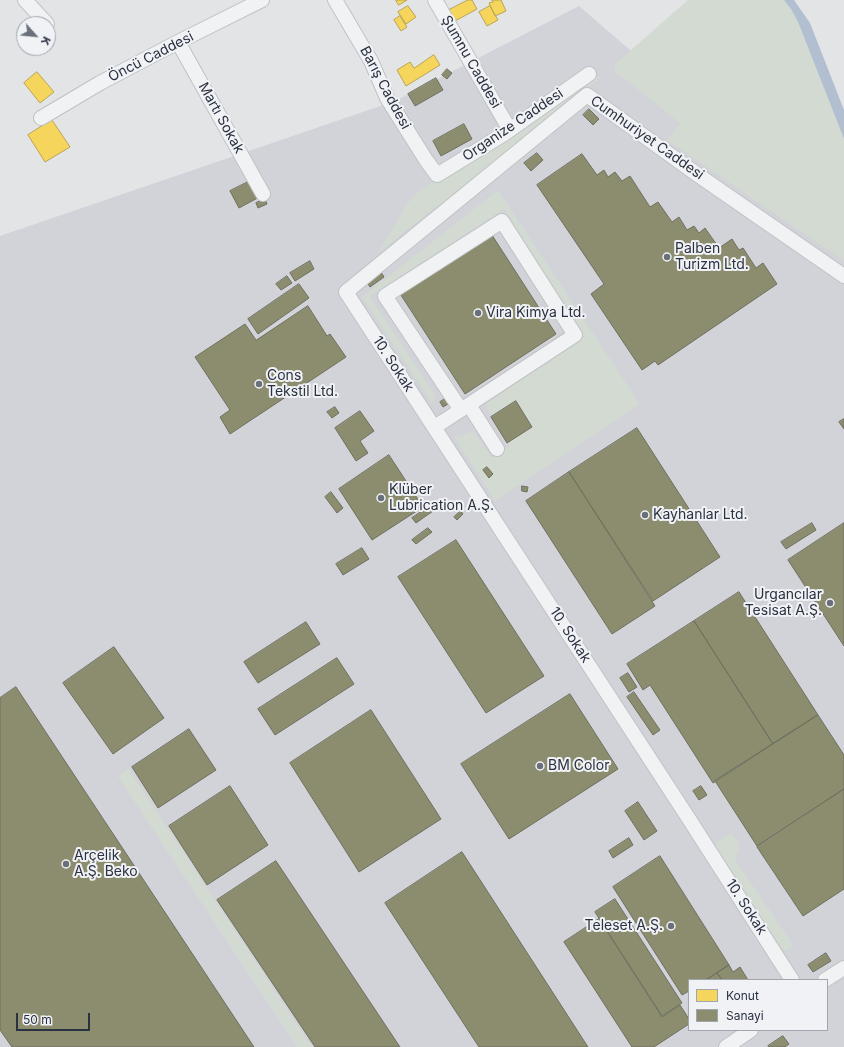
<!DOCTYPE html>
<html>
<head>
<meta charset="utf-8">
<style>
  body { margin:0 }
  #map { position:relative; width:844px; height:1047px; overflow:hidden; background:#e2e4e6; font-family:Inter,sans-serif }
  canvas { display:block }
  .legend { position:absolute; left:688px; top:979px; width:140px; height:52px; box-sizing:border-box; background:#f0f2f6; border:1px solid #a1a5ad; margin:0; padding:5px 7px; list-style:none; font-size:12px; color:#2a313f }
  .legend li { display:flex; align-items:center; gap:8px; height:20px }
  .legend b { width:20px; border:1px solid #a1a5ad }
  .north { position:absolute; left:16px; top:16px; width:40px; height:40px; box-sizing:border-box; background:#f0f2f6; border:1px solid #a1a5ad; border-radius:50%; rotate:117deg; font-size:11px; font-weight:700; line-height:16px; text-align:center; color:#2a313f }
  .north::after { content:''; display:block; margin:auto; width:14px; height:18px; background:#6a7079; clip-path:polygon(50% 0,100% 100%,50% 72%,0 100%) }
  .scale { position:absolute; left:16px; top:1013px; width:74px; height:18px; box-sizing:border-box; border:2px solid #2a313f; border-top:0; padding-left:5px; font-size:12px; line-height:14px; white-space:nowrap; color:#2a313f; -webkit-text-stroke:3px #f0f2f6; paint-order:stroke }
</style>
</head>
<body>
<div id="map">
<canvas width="844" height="1047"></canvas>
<ul class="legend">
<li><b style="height:11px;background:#f6d55c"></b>Konut</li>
<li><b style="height:11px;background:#8c8c6e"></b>Sanayi</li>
</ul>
<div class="north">K</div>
<div class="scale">50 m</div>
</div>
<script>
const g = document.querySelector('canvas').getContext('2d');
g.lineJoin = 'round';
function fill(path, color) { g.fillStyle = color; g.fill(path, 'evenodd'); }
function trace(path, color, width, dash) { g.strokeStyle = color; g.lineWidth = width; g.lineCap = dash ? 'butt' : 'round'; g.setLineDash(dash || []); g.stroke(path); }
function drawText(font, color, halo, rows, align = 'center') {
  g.font = font + ' Inter,sans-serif'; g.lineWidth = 4; g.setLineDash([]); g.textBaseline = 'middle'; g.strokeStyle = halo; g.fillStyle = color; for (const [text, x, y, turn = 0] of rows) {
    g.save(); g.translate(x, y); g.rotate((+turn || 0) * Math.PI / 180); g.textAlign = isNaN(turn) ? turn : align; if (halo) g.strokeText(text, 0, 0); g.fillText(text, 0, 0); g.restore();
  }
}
const built = new Path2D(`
  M579,6L798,195L844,230V1047H0V236L395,101ZM689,980H827V1030H689Z`);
const green = new Path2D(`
  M688,0H784L791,9L798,22L844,139V261L667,140L680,123L614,71L615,64Z
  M604,75L378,253L406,205L416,193L433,181L505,141L585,81Z
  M498,190L640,404L495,501L454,437L474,431L491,457L510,447L507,443L532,426L516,401L491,417L485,403L584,337L504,209L370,296L435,395L432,403L362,297Z
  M128,768L312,1047H297L118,777Z
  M732,834C736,838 741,843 739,849C738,853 736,855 735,859L792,943V947L786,951L782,949L717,850L716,846V843L727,835Z`);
const water = new Path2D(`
  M784,0H794L810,23L844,110V139L798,22L791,9Z`);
const homes = new Path2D(`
  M396,0H407L399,5Z
  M468,0H472L477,9L455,21L449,10Z
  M492,0H501L506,11L495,16L489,3L493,2Z
  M408,6L416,17L406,24L398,12Z
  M490,6L498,20L487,26L479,12Z
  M400,16L407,27L401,31L394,20Z
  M434,55L440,65L406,86L397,70L410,62L414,68Z
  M37,72L54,92L40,103L24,83Z
  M52,120L70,147L45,162L28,135Z`);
const industry = new Path2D(`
  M447,69L452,73L447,79L442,75Z
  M436,78L443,90L415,106L408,94Z
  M589,109L599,119L593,125L583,115Z
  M464,124L472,139L441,156L433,141Z
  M537,153L543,160L531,171L524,163Z
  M582,154L597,175L604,170L608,177L615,172L622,181L630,176L650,207L658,202L672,222L679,217L687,230L694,226L699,233L705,228L719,248L732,239L739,250L743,248L756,268L763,263L777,284L658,365L655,361L642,370L591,294L604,284L537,185Z
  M256,178L265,194L239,208L230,191Z
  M265,199L267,204L258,208L256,203Z
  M490,232L556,334L465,394L399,292Z
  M310,261L314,269L295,281L290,273Z
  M379,269L384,277L370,287L365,279Z
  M287,276L292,283L281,290L276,284Z
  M299,284L309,298L258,334L248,319Z
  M308,306L327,336L330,334L346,357L230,434L220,417L230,410L195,357L245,324L256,340Z
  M445,399L448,404L443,407L440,402Z
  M516,401L532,427L507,443L491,417Z
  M335,407L339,413L332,418L327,412Z
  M360,411L374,431L360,441L368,453L356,461L335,428Z
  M844,419V429L839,422Z
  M637,428L720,557L653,601L569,472Z
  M389,455L423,507L372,540L339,489Z
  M487,467L493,474L489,478L483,470Z
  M569,472L655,606L612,634L526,501Z
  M522,486L528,487L527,492L522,491Z
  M331,492L343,508L337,513L325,497Z
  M430,506L433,511L416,523L412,518Z
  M461,511L463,514L457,520L454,517Z
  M812,523L816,530L786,549L781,542Z
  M844,523V646L788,560Z
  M428,528L432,532L416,544L412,540Z
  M456,540L544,676L486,713L398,577Z
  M362,548L369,559L343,575L336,564Z
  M739,592L818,715L773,744L694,621Z
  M694,621L773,744L713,783L650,685L643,690L627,664Z
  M306,622L320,644L258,683L244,662Z
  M114,647L164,718L113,754L63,683Z
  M337,658L354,684L275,735L258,709Z
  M628,673L637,687L629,692L620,678Z
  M16,687L254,1047H12L0,1030V698Z
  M634,692L660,730L653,735L627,697Z
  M570,694L618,769L509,839L461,764Z
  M371,710L441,819L359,872L290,763Z
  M818,715L844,755V789L757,846L715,781Z
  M189,729L216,770L158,808L132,767Z
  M230,786L268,845L207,885L169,826Z
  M701,786L707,795L699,800L693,791Z
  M844,789V889L803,916L757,847Z
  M638,802L657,831L644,840L625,811Z
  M629,838L633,845L613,858L609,851Z
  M462,852L588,1047H479L385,903Z
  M660,856L729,965L706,980H689V991L682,995L613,887Z
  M276,861L400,1047H315L217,900Z
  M615,899L682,1003L662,1016L595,912Z
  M599,919L662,1017L680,1005L689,1019V1024L654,1047H632L564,942Z
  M826,953L831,961L813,972L808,965Z
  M729,965L733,972L740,967L748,980H722L717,973Z
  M717,973L723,980H706Z
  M783,1036L789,1044L785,1047H769L768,1046Z`);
const minor = new Path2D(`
  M25,0L47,24
  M335,0L371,61L387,98L426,160L437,175L504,134L589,74
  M435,0L507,125
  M178,42L263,194
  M41,118L100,83L178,42L262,0
  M469,405L497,449
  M434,427L444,421L575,335L502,221L385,296L461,410
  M792,980L689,819L346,292L587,95L698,175L844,276
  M825,980L844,968
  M726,1047L751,1030`);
const markers = [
  [667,257,4,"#6a7079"],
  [478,313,4,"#6a7079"],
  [259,384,4,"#6a7079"],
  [381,498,4,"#6a7079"],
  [645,515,4,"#6a7079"],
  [830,603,4,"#6a7079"],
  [540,766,4,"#6a7079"],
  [66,864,4,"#6a7079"],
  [671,926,4,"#6a7079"]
];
const streetNames = [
  ["Öncü Caddesi",151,57,-27],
  ["Şumnu Caddesi",471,62,60],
  ["Barış Caddesi",385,88,62],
  ["Martı Sokak",221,118,61],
  ["Organize Caddesi",513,125,-34],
  ["Cumhuriyet Caddesi",647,138,35],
  ["10. Sokak",393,364,57],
  ["10. Sokak",570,635,57],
  ["10. Sokak",746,907,57]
];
const poiNames = [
  ["Palben",675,249],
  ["Turizm Ltd.",675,265],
  ["Vira Kimya Ltd.",486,313],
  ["Cons",267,376],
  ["Tekstil Ltd.",267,392],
  ["Klüber",389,490],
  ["Lubrication A.Ş.",389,506],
  ["Kayhanlar Ltd.",653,515],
  ["Urgancılar",822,595,"right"],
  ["Tesisat A.Ş.",822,611,"right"],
  ["BM Color",548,766],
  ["Arçelik",74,856],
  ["A.Ş. Beko",74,872],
  ["Teleset A.Ş.",663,926,"right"]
];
fill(built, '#d1d3d9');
fill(green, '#d2dad2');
fill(water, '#b2bfd0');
fill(homes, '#f6d55c');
trace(homes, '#b9a453', 1);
fill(industry, '#8c8c6e');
trace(industry, '#6f7160', 1);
trace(minor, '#c0c2c4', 16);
trace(minor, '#f1f2f4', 14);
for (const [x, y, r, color] of markers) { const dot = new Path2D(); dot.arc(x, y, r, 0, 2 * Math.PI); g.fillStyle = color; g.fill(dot); trace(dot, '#f0f2f6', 1.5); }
drawText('14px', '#2a313f', '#f0f2f6', streetNames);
drawText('14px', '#2a313f', '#f0f2f6', poiNames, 'left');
</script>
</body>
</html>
